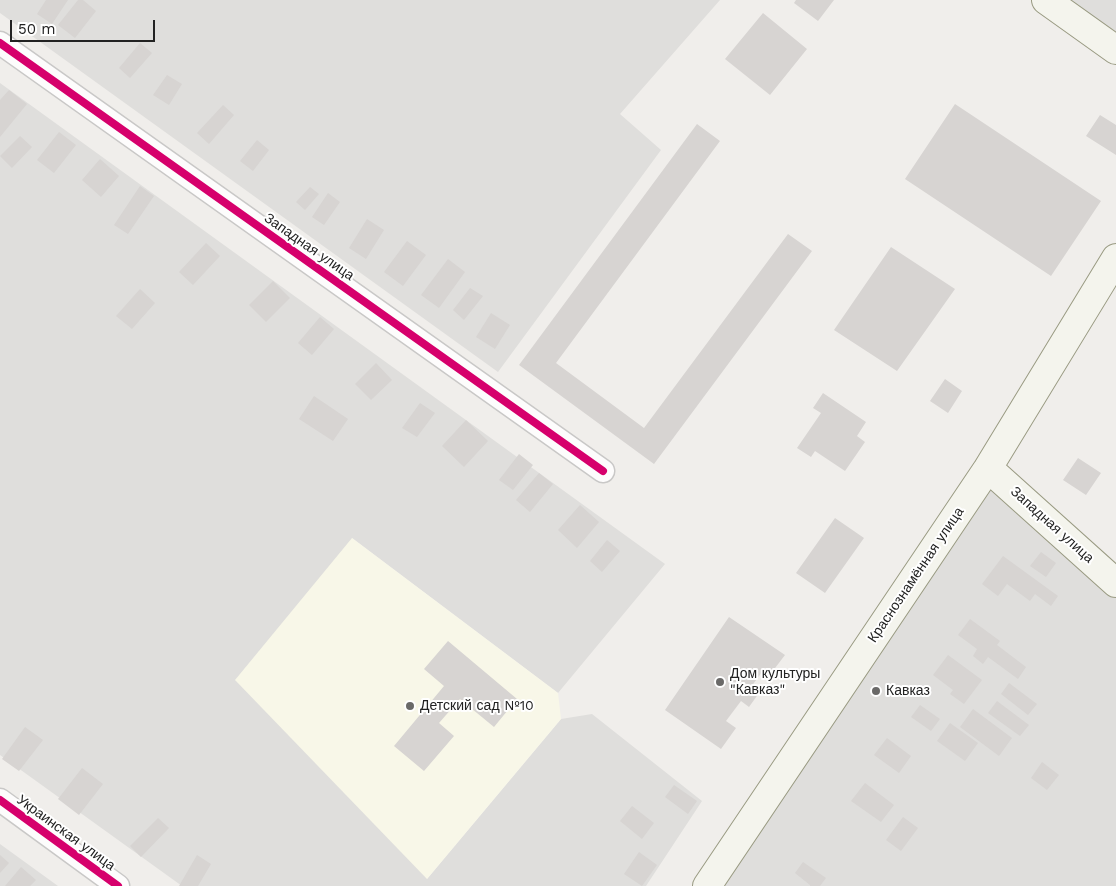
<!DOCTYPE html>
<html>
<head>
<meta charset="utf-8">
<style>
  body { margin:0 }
  #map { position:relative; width:1116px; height:886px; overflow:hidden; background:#f0eeeb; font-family:"Work Sans",sans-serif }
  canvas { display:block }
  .scale { position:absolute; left:10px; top:20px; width:145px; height:22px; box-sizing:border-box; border:2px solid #222; border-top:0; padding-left:6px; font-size:15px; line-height:18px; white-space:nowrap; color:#222; -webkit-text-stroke:4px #fff; paint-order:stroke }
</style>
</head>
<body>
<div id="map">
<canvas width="1116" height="886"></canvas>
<div class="scale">50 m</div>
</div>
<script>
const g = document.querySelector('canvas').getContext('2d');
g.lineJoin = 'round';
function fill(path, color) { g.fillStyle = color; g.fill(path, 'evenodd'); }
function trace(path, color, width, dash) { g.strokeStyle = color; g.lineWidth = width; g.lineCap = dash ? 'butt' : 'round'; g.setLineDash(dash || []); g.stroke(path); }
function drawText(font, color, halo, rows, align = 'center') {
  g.font = font + ' "Work Sans",sans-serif'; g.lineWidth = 4; g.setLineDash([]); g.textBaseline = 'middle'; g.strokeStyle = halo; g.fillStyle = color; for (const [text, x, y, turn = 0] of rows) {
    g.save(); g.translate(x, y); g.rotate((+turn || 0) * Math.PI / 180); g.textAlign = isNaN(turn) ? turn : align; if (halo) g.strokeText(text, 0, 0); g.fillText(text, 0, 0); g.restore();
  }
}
const residential = new Path2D(`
  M0,0H720L620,114L661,150L498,372L0,13Z
  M1070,0H1116V32Z
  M0,83L665,564L558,693L352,538L427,879L561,719L592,714L702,801L646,886H182L0,755Z
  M992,482L1116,595V886H718Z
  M0,844L58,886H0Z`);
const education = new Path2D(`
  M352,538L558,693L561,719L427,879L235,680Z`);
const building = new Path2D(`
  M46,0H68L52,24L37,14Z
  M78,0H83L96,11L75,38L58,25Z
  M796,0H834L818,21L794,3Z
  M763,13L807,49L770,95L725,59Z
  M140,43L152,53L130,78L119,68Z
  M167,75L182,84L169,105L153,95Z
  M9,90L27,104L0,137V100Z
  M955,104L1101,201L1051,276L905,179Z
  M223,105L234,115L209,144L197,133Z
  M1100,115L1116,125V155L1086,136Z
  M697,124L720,141L556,363L644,428L788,234L812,251L654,464L519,365Z
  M59,132L76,145L54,173L37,160Z
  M20,136L32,147L12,168L0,156Z
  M257,140L269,150L253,171L240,161Z
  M100,159L119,176L101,197L82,180Z
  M140,186L154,196L128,234L114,225Z
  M310,187L319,194L305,210L296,202Z
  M328,193L340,202L324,225L312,217Z
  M367,219L384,230L366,259L349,248Z
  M407,241L426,255L403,286L384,272Z
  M206,243L220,256L193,285L179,272Z
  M891,247L955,289L897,371L834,330Z
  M448,259L465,272L439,308L421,295Z
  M273,281L290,298L266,322L249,305Z
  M470,288L483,296L464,320L453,310Z
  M140,289L155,303L132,329L116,316Z
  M491,313L510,325L495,349L476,337Z
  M320,317L334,329L312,355L298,343Z
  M376,363L392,380L371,400L355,384Z
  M945,379L962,391L948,413L930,401Z
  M823,393L866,422L857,436L865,442L845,471L815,451L811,457L797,448L821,413L813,408Z
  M314,396L348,419L333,441L299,419Z
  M420,403L435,413L417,437L402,428Z
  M466,420L488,441L464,467L442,446Z
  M519,454L533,465L513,490L499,480Z
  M1078,458L1101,473L1086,495L1063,480Z
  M539,473L553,484L530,512L516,500Z
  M580,505L599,522L577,548L558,530Z
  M835,518L864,538L825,593L796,573Z
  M607,540L620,551L602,572L590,561Z
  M1041,552L1056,563L1046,577L1030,566Z
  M1003,556L1058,596L1051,606L1035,594L1030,601L1007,584L998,596L982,584Z
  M729,617L785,655L769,676L762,672L751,687L759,693L749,707L741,701L726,721L736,728L721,749L665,710Z
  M970,619L1000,641L997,645L1026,667L1018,679L988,657L983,664L973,656L977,649L958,635Z
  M448,641L517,699L494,727L460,699L439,723L454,736L424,771L394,746L444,686L424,669Z
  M948,655L982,680L964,704L950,694L953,690L933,675Z
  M1009,683L1037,704L1028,715L1001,694Z
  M997,701L1029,725L1020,736L988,713Z
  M920,705L940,719L931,731L911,717Z
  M973,709L1012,738L999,756L960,727Z
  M950,723L978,743L965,761L937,741Z
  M25,727L43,740L19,771L2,759Z
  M887,738L911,756L899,773L874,755Z
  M1042,762L1059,775L1047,790L1031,778Z
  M82,768L103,784L79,815L58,799Z
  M865,783L894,805L881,822L851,801Z
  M674,785L697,801L688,814L665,797Z
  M632,806L654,823L642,839L620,821Z
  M903,817L918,828L901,851L886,840Z
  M158,818L169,828L141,857L130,846Z
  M639,852L657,865L642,886L624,874Z
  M0,855L9,863L0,873Z
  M197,855L211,864L198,886H179Z
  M803,862L826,878L820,886H810V885L795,873Z
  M21,867L36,880L30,886H5Z`);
const street = new Path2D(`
  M0,43L603,471
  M0,800L118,886`);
const secondary = new Path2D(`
  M1046,0L1116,50
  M988,468L1116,583
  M707,886L988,468L1116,258`);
const cycleway = new Path2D(`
  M0,43L603,471
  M0,800L118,886`);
const markers = [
  [720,682,5,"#6a6968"],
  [876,691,5,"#6a6968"],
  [410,706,5,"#6a6968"]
];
const streetNames = [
  ["Западная улица",309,247,35],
  ["Западная улица",1052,525,42],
  ["Краснознамённая улица",916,575,-56],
  ["Украинская улица",66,833,36]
];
const poiNames = [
  ["Дом культуры",730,674],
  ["\"Кавказ\"",730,690],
  ["Кавказ",886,691],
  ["Детский сад №10",420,706]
];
fill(residential, '#dfdedc');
fill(education, '#f8f7e8');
fill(building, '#d7d4d2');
trace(street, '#c9c8c7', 25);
trace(secondary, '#999a82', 30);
trace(street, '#fdfcfc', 22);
trace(secondary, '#f4f4ed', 28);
trace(cycleway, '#d6006c', 8);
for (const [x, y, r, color] of markers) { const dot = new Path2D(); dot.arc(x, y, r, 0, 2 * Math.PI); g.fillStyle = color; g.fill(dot); trace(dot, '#fff', 2); }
drawText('14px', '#222', '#fff', streetNames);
drawText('14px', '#222', '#fff', poiNames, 'left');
</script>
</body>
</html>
